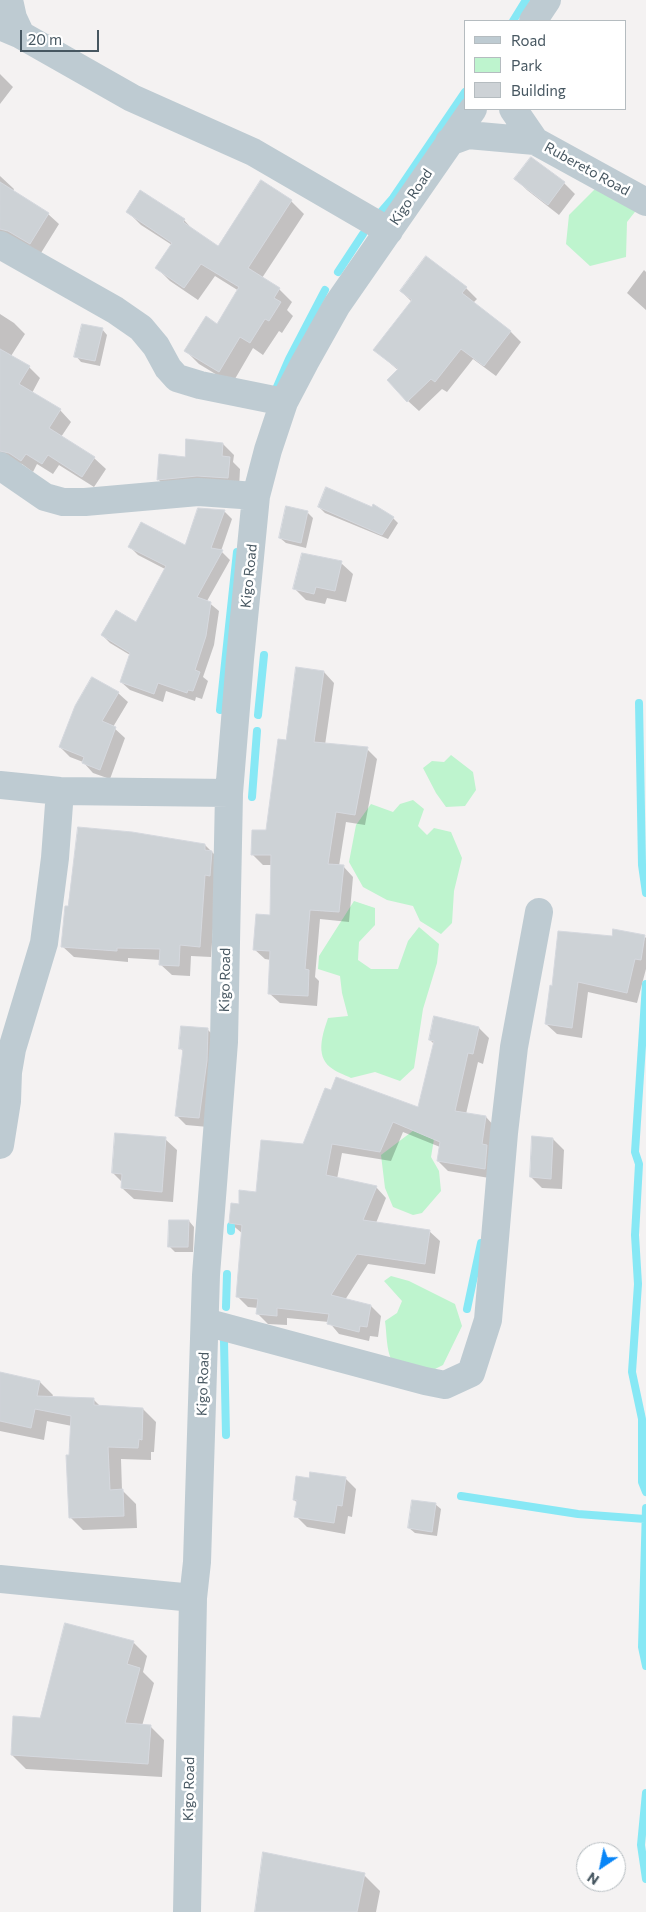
<!DOCTYPE html>
<html>
<head>
<meta charset="utf-8">
<style>
  body { margin:0 }
  #map { position:relative; width:646px; height:1912px; overflow:hidden; background:#f4f2f2; font-family:Commissioner,sans-serif }
  canvas { display:block }
  .legend { position:absolute; left:464px; top:20px; width:162px; height:90px; box-sizing:border-box; background:#fff; border:1px solid #b5bcc0; margin:0; padding:6px 9px; list-style:none; font-size:15px; color:#475761 }
  .legend li { display:flex; align-items:center; gap:10px; height:25px }
  .legend b { width:25px; border:1px solid #b5bcc0 }
  .north { position:absolute; left:576px; top:1842px; width:50px; height:50px; box-sizing:border-box; background:#fff; border:1px solid #b5bcc0; border-radius:50%; rotate:214deg; font-size:14px; font-weight:700; line-height:20px; text-align:center; color:#475761 }
  .north::after { content:''; display:block; margin:auto; width:18px; height:22px; background:#0885f7; clip-path:polygon(50% 0,100% 100%,50% 72%,0 100%) }
  .scale { position:absolute; left:20px; top:30px; width:79px; height:22px; box-sizing:border-box; border:2px solid #475761; border-top:0; padding-left:6px; font-size:15px; line-height:18px; white-space:nowrap; color:#475761; -webkit-text-stroke:4px #fff; paint-order:stroke }
</style>
</head>
<body>
<div id="map">
<canvas width="646" height="1912"></canvas>
<ul class="legend">
<li><b style="height:6px;background:#becbd2"></b>Road</li>
<li><b style="height:14px;background:#bef4ce"></b>Park</li>
<li><b style="height:14px;background:#cdd2d6"></b>Building</li>
</ul>
<div class="north">N</div>
<div class="scale">20 m</div>
</div>
<script>
const g = document.querySelector('canvas').getContext('2d');
g.lineJoin = 'round';
function fill(path, color) { g.fillStyle = color; g.fill(path, 'evenodd'); }
function trace(path, color, width, dash) { g.strokeStyle = color; g.lineWidth = width; g.lineCap = dash ? 'butt' : 'round'; g.setLineDash(dash || []); g.stroke(path); }
function drawText(font, color, halo, rows, align = 'center') {
  g.font = font + ' Commissioner,sans-serif'; g.lineWidth = 5; g.setLineDash([]); g.textBaseline = 'middle'; g.strokeStyle = halo; g.fillStyle = color; for (const [text, x, y, turn = 0] of rows) {
    g.save(); g.translate(x, y); g.rotate((+turn || 0) * Math.PI / 180); g.textAlign = isNaN(turn) ? turn : align; if (halo) g.strokeText(text, 0, 0); g.fillText(text, 0, 0); g.restore();
  }
}
const green = new Path2D(`
  M598,186L638,208L627,222L626,257L590,266L566,244L569,215Z
  M451,755L473,772L476,790L465,806L446,807L436,793L423,768L432,761L444,762Z
  M413,800L424,809L418,826L427,835L434,828L451,832L462,858L454,891L452,923L441,934L420,921L413,906L387,900L363,887L349,862L356,825L371,804L393,812L400,804Z
  M354,901L375,908V925L359,942L358,960L371,969H398L408,941L419,927L439,944L437,963L423,1009L414,1068L400,1081L375,1072L351,1078C345,1075 336,1072 330,1067C315,1055 323,1033 328,1018L348,1016L342,993L340,976L318,969L319,956Z
  M418,1127H436L431,1157L439,1171L441,1191L422,1213L413,1215L393,1207L385,1188L381,1155Z
  M391,1276L409,1281L455,1304L462,1326L443,1365L429,1372L392,1361C386,1349 387,1335 385,1321L397,1313L402,1301L384,1281Z`);
const shadow = new Path2D(`
  M0,74L13,87L0,104Z
  M0,176L14,189L13,191L48,214L59,224L41,253L0,235Z
  M516,179L564,183L575,194L559,215L527,190Z
  M291,201L304,214L262,278L279,289L292,302L287,310L293,316L282,333L279,331L263,355L253,348L232,384L199,364L186,351L217,326L239,291L215,276L198,300L170,281L157,268L172,245L141,225L128,212L184,220L195,232L219,247Z
  M427,258L466,288L477,299L473,303L511,332L521,342L496,376L473,359L447,392L442,389L419,411L408,401L399,371L375,350L412,302L401,291Z
  M644,270L646,272V310L627,293Z
  M0,314L14,323L25,334L11,356L29,367L40,378L32,393L60,410L71,422L61,437L94,458L106,469L94,487L59,465L53,474L37,464L33,472L22,464L12,462L0,452Z
  M102,329L107,335L100,366L81,362L76,356Z
  M223,444L234,455L233,462L240,469L239,489L169,491L158,479L186,458Z
  M319,507L393,518L398,523L388,539L325,513Z
  M224,511L232,519L221,551L230,560L207,601L219,611L214,645L203,677L208,681L202,699L196,697L195,701L166,691L163,702L130,690L121,682L130,655L110,643L102,635L136,624L165,569L138,555L130,547L186,546Z
  M307,512L313,518L306,548L286,543L280,538Z
  M341,563L353,574L346,602L327,598L325,604L306,600L295,589Z
  M324,672L334,683L325,745L367,749L377,759L365,825L346,822L339,866H343L353,877L349,922L320,919L315,977L319,981L317,1006L280,1003L269,993L271,960L265,959L254,949L271,916L272,865H263L253,855L267,832L287,741Z
  M118,693L128,702L113,727L125,738L110,779L93,773L83,762L70,757L60,747Z
  M205,845L223,863L216,886L211,957L191,956L190,976L172,975L160,964L161,960L128,958V962L74,957L62,946Z
  M644,936L646,938V969L637,1003L588,992L582,1038L557,1034L546,1024L554,987L613,937Z
  M479,1028L489,1038L483,1064L478,1062L466,1114L486,1117L496,1128L495,1179L448,1171L438,1161L440,1147L403,1132L391,1161L342,1153L337,1179L376,1187L386,1198L376,1223L429,1231L440,1241L435,1274L368,1264L345,1300L371,1306L381,1316L378,1337L370,1336L369,1341L339,1334L329,1322L287,1318V1325L268,1324L257,1313L258,1308L248,1307L238,1297L243,1234L230,1223L240,1205L257,1193L304,1145L419,1109L434,1044L430,1040Z
  M208,1030L217,1039L208,1127L186,1125L176,1115L184,1052L180,1048Z
  M165,1139L177,1150L173,1202L134,1199L122,1188L123,1183L113,1173Z
  M553,1139L564,1150L562,1189L542,1188L531,1177Z
  M189,1221L194,1227L193,1252H175L169,1246Z
  M0,1374L40,1382L53,1395L52,1397L93,1399L101,1407L143,1409L156,1422L154,1452H151V1460L121,1459L122,1490L136,1504L137,1528L83,1530L70,1517L72,1426L47,1421L44,1440L0,1431Z
  M345,1478L356,1489L352,1517L348,1516L345,1534L307,1527L296,1516L298,1503L294,1500L310,1479Z
  M435,1504L441,1509L437,1536L415,1533L409,1528Z
  M133,1642L147,1656L143,1672L154,1683L142,1726H150L164,1740L162,1777L26,1769L12,1755L41,1719Z
  M364,1875L380,1891L376,1912H257Z`);
const stream = new Path2D(`
  M513,21L526,0
  M380,213L393,198L465,92
  M338,272L363,234
  M276,389L289,359L325,290
  M639,703L642,865L646,893
  M220,710L237,552
  M258,715L264,655
  M252,797L257,731
  M646,984L635,1152L639,1164L635,1235L638,1284L632,1372L642,1419V1482L646,1492
  M231,1226V1231
  M226,1307L227,1274
  M467,1309L481,1243
  M224,1341L226,1435
  M461,1496L578,1514L645,1519
  M646,1508L642,1647L646,1666
  M646,1793L641,1845L646,1879`);
const building = new Path2D(`
  M531,157L565,182L548,205L514,179Z
  M261,180L292,200L248,268L280,288L274,298L281,302L269,321L265,319L250,343L240,337L219,372L184,351L206,316L217,324L239,287L201,264L184,288L155,268L172,243L126,212L140,190L185,219L183,222L218,246Z
  M0,182L49,213L30,244L8,231L0,229Z
  M426,256L467,287L462,293L511,331L484,366L461,349L435,382L431,379L407,402L387,380L398,369L373,350L412,300L400,291Z
  M82,324L103,328L95,361L74,357Z
  M0,349L30,366L19,384L61,409L49,428L95,457L82,477L48,455L42,464L26,454L21,461L9,453L0,451Z
  M186,439L223,443L222,456L230,457L228,478L197,476L157,480L159,454L185,457Z
  M326,487L372,507L373,504L394,517L382,535L318,507Z
  M286,506L308,511L301,543L279,538Z
  M198,508L225,510L211,548L223,550L197,597L211,602L206,636L195,670L200,672L193,691L188,690L187,693L158,683L154,694L120,682L130,653L101,635L116,610L136,622L166,566L128,547L141,522L185,545Z
  M302,553L342,561L335,591L316,587L314,594L293,589Z
  M296,667L324,671L314,742L368,747L355,815L336,812L328,864L344,865L339,912L310,910L305,969L309,970L308,996L268,994L270,951L253,950L256,914L270,915L271,855H251L252,830H266L278,739L286,740Z
  M92,677L119,692L102,721L116,727L100,770L82,763L84,757L59,747L75,706Z
  M78,827L132,832L205,844V850L212,851L210,876L205,875L200,947L180,945L179,966L159,965L160,949L117,948V951L61,947L65,906H68Z
  M613,929L645,935L641,960L635,959L627,993L578,982L572,1028L545,1024L550,985L552,986L558,931L612,936Z
  M434,1016L479,1027L473,1054L468,1053L455,1111L486,1116L482,1144L487,1145L485,1169L437,1161L440,1142L393,1122L380,1152L332,1144L326,1175L377,1186L363,1220L430,1230L425,1264L357,1254L331,1295L371,1305L367,1327L360,1326L359,1332L327,1324L329,1314L277,1308V1316L256,1314L258,1299L236,1297L242,1225L229,1223L231,1203L239,1204V1190L256,1192L261,1140L303,1144L325,1088L331,1090L336,1077L418,1107L434,1041L429,1040Z
  M181,1026L208,1028L207,1061L199,1118L175,1116L183,1049H179Z
  M115,1133L166,1137L162,1192L121,1188L122,1174L112,1173Z
  M532,1136L553,1138L551,1179L530,1177Z
  M169,1220H189L188,1247H168Z
  M0,1372L40,1381L37,1396L94,1398V1405L143,1408L142,1440L139,1439L138,1448L108,1447L110,1490L123,1489L124,1516L69,1518L66,1455H69L71,1416L35,1409L31,1428L0,1421Z
  M310,1472L346,1477L342,1506L337,1505L334,1523L294,1517L297,1500H293L296,1476L309,1478Z
  M412,1500L436,1503L432,1532L408,1528Z
  M65,1623L134,1641L127,1664L140,1668L125,1723L151,1725L148,1764L11,1755L13,1716L40,1718Z
  M263,1852L365,1873L357,1912H255Z`);
const minor = new Path2D(`
  M9,0L13,18L21,35
  M533,21L547,0
  M0,26L21,35L132,98L253,152L389,231
  M513,109L535,141L646,202
  M449,142L468,135L535,141
  M0,245L115,310L141,328L156,346L168,368L177,378L200,385L284,402
  M0,466L45,497L63,502H85L198,492L256,496
  M0,785L60,791L229,793
  M0,1145L7,1101L8,1072L12,1049L44,943L55,858L60,791
  M205,1322L425,1381L445,1385L471,1373L488,1320L504,1133L514,1047L539,912
  M0,1579L193,1598
  M187,1912L193,1598L197,1562L206,1275L224,1042L229,793L240,659L256,496L268,450L284,402L305,362L337,305L473,109`);
const streetNames = [
  ["Rubereto Road",587,169,29],
  ["Kigo Road",411,197,-56],
  ["Kigo Road",249,576,-84],
  ["Kigo Road",225,980,-89],
  ["Kigo Road",203,1384,-88],
  ["Kigo Road",189,1789,-89]
];
fill(green, '#bef4ce');
fill(shadow, '#0003');
trace(stream, '#87e8f5', 8);
fill(building, '#cdd2d6');
trace(building, '#d5d8de', 1);
trace(minor, '#becbd2', 28);
drawText('14px', '#475761', '#fff', streetNames);
</script>
</body>
</html>
